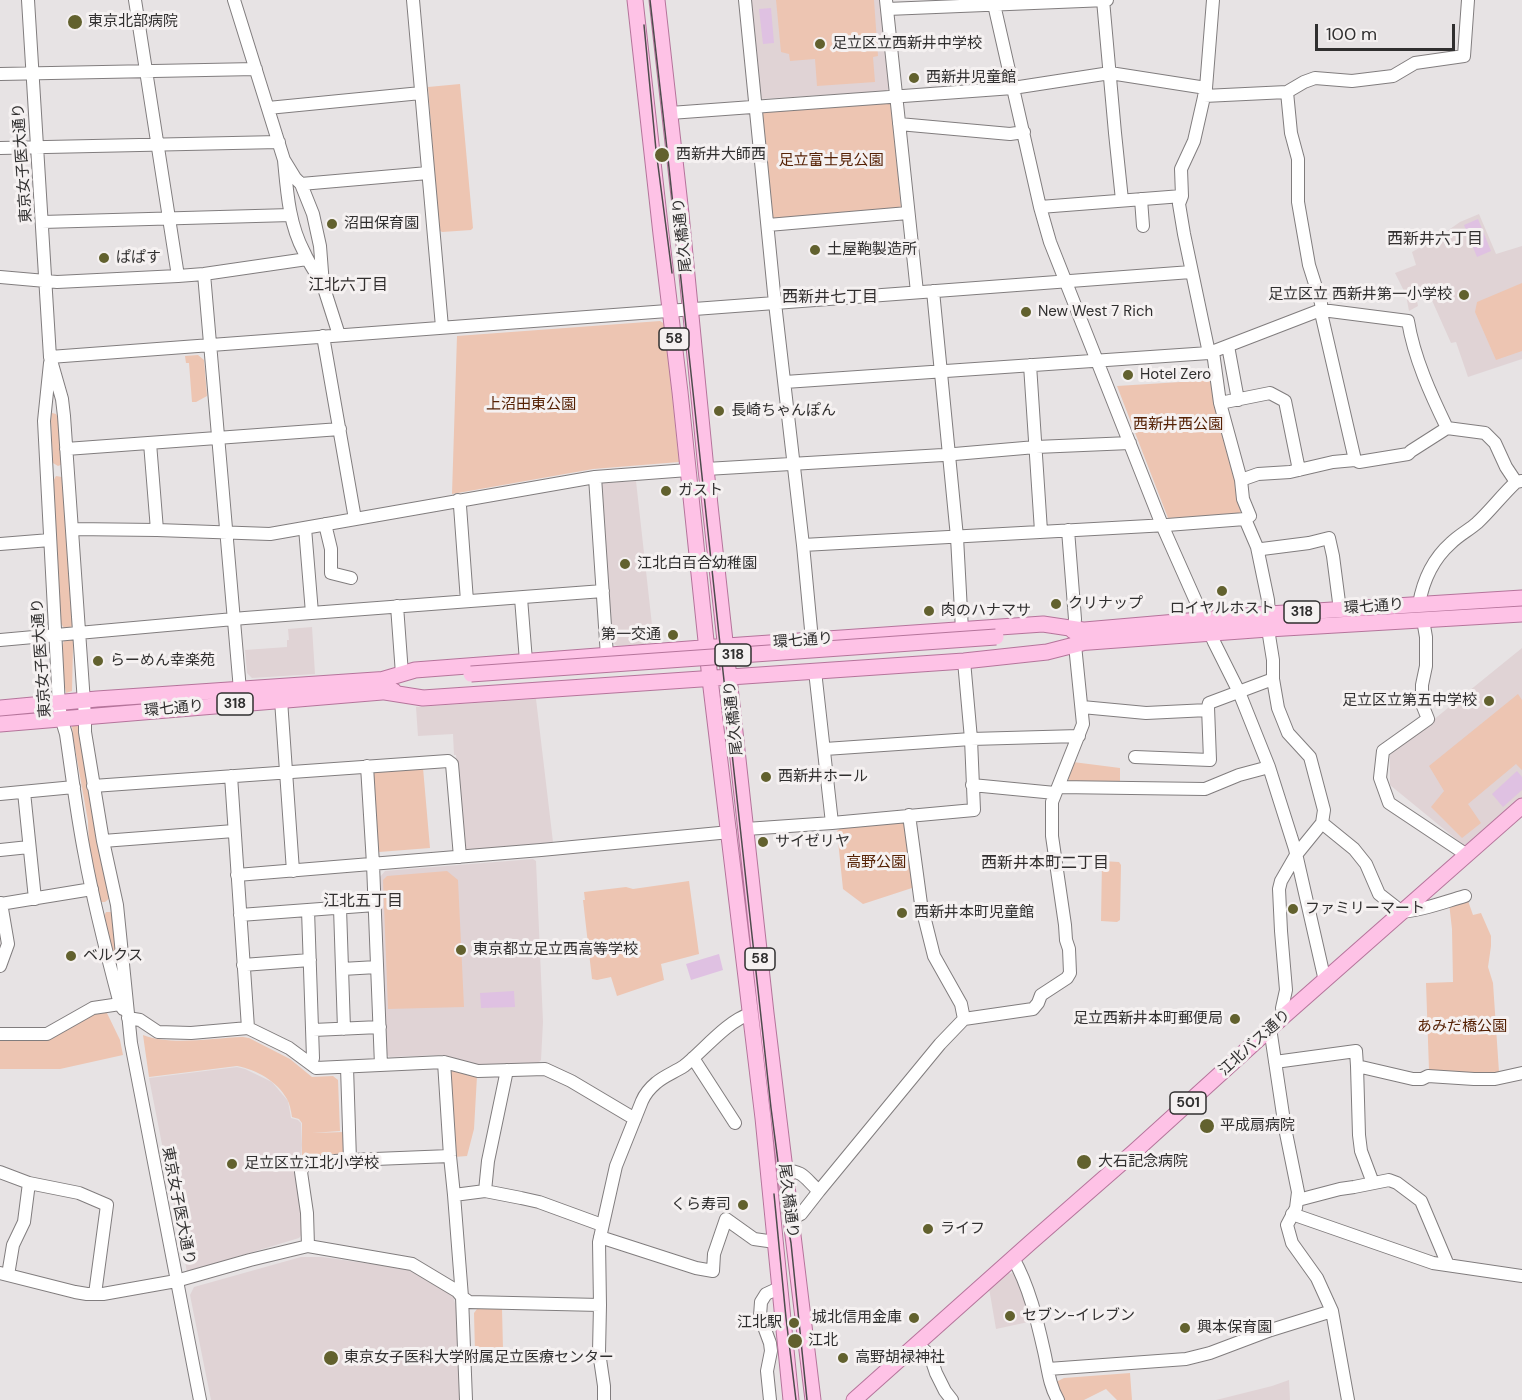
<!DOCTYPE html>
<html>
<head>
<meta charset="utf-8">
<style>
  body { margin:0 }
  #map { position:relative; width:1522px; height:1400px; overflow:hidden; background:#e7e3e4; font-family:"DM Sans",sans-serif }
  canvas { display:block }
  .scale { position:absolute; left:1315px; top:24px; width:140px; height:27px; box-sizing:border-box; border:3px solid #302f2f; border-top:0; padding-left:8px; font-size:18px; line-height:21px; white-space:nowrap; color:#302f2f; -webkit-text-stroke:4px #f5f1f1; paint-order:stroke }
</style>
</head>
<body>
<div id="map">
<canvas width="1522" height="1400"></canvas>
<div class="scale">100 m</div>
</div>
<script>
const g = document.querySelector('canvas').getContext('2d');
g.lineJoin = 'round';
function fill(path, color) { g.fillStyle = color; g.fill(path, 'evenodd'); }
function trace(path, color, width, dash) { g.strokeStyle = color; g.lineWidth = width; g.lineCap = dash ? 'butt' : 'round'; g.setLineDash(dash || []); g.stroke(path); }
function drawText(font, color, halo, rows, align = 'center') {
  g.font = font + ' "DM Sans","Noto Sans JP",sans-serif'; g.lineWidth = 6; g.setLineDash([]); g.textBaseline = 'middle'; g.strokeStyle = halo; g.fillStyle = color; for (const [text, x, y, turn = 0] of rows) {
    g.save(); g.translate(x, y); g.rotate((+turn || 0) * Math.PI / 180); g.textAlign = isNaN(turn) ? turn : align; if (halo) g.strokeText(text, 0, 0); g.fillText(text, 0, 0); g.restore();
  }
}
const built = new Path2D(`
  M750,0H881L890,88L886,91L760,99Z
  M1479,214L1496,254L1522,246V359L1468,377L1456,342L1451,343L1430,296L1417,301L1418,306L1409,311L1406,295L1395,273L1416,265L1412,252L1440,236L1460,222Z
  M636,481L654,643L617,646L612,642L600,487L603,483Z
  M312,627L315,674L252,678L247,673L245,650L287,647V640H289L288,629Z
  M1522,648V798L1467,848L1390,785V755Z
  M536,699L553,842L467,851L464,848L456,755H454L453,734L418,736L416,707Z
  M533,859L536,861L543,1022L541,1060L538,1063L479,1065L443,1055L390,1057L387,1055L380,877L385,871Z
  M237,1067L245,1069L272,1082L288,1101L291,1118L298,1120L301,1123L302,1145L301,1158L296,1171L301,1207L302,1234L299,1238L187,1272L149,1078Z
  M301,1257H322L407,1269L453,1296L458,1315L462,1400H211L190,1295L194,1287Z
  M1008,1271L1010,1274L1015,1271L1033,1321L996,1329L989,1288Z
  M1289,1380L1290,1400H1216L1272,1386Z`);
const green = new Path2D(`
  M776,0H874L878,56L873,57L875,82L817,86L815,59L790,61L789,54L781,52Z
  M460,84L473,228L471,230L442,232L439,230L428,87Z
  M889,102L891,104L901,207L897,211L775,220L772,216L761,115L764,111Z
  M1522,283V351L1496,360L1475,312L1477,302Z
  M660,321L665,324L679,462L593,469L452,494L457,336Z
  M198,355L204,360L207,396L196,402H192L189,363H186L185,356Z
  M1212,380L1236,482L1238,502L1241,510L1240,514L1168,518L1117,386Z
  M52,413L56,414L58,418L64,459L63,464L58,466L53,463L51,421Z
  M56,476L62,477L66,488L75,623L70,628H64L60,622L52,483Z
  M68,639L73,640V646L72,691L66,693C63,676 59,657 64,640Z
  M1518,694L1522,700V770L1516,764L1468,804L1481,823L1462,838L1431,807L1444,791L1429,766Z
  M73,725L78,726L110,898L105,902H100L89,846L88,821L73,737L72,726Z
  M1073,762L1120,768V783H1070L1068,777Z
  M423,768L430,848L379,852L373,774L374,772Z
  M903,821L906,824L915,887L863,904L843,889L837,831L841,828Z
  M1102,861L1119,862L1121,865L1120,920L1117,922L1101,921Z
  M447,871L458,880L464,1007L388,1009L383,880L387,876Z
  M689,881L699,954L661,964L664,980L617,996L611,977L597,980L592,979L583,900H585L584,892L626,887L633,889Z
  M1467,898L1473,915L1481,913L1491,936V946L1488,967L1493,983L1499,1072L1489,1074L1429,1070L1426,983L1453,982L1452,929L1449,903Z
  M106,912H111L115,918L122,991L103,918Z
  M106,1011L120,1040L123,1055L60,1069H0V1040L48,1039L94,1014Z
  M143,1035C171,1046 212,1038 243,1037L249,1038L290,1059L312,1077L333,1076L338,1080L340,1131L312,1133L344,1132L345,1153L342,1156L302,1158V1123L299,1119L292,1117C291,1111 290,1104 287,1099C277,1081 257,1070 237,1066L149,1077Z
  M452,1069L477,1076L474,1129L467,1156L454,1157L448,1073Z
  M477,1309H502L503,1349L475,1352L474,1313Z
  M1130,1373L1132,1400H1117L1106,1389L1084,1400H1064L1057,1388L1056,1382L1064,1378Z`);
const water = new Path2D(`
  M771,8L774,43L763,44L759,9Z
  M1478,219L1491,251L1477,257L1464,225Z
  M1517,771L1522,777V790L1503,807L1492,794Z
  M719,954L723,970L691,980L686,964Z
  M514,991L515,1007L481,1008L480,993Z`);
const minor = new Path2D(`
  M28,0L50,357L62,399L64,416L85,717V732L103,841L117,905L131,1043L200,1400
  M135,0L178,276
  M234,0L284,160
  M413,0L442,327
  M745,0L775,303L803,545L812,640
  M886,0L917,292
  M993,0L1040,207L1050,242L1162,525L1214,642L1239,692L1269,767L1295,849L1325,981
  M1103,0L1115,133L1122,200
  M887,9L1107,0
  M0,74L256,69
  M1287,92L1291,133L1298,159V202L1309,265L1321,303L1322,317L1355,460
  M1204,96L1287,92L1304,82L1315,78L1352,81L1393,76L1415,63L1464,56L1468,0
  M268,108L421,93
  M670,113L1013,88L1110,73L1206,88
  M899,124L1010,134L1024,132
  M0,148L279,142
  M301,184L428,173
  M1141,199L1143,226
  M1040,207L1182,196
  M42,222L291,215
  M768,225L908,213
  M204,274L240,690
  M0,277L57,282L178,276L204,274L307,259
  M323,285C317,274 309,264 304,252C289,224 287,192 284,160L295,178L301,184L313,214L320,246L323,285L339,335
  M933,291L957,537L962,630
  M323,336L355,519
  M1228,346L1238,400
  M1209,353L1184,234L1179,204L1182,196L1181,169L1194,141L1206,88L1213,0
  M50,357L1191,272
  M50,363L44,421L58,686C58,703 60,717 66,734C72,775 77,816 85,856C94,906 107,955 120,1004L123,1009
  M1030,365L1041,531
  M785,382L1209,353L1318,311H1330L1408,321C1414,358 1431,395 1447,428
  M1220,403L1270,393L1285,401L1299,470
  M150,443L157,530
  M66,449L340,429
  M706,469L943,455L1036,447L1130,443
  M595,477L607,656
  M1241,480L1258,474L1290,472L1333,462L1355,460L1359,462L1408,454L1411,451L1447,428L1485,433L1495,443L1506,467L1516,482
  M458,500L460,506L467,601
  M1245,519L1257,547L1268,600L1269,614
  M325,524L331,549V573L351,578
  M305,528L312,613
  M72,529L157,530L270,534L595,477L688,470
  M1068,530L1075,619L1074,628
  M0,544L50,540
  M803,545L1167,525L1245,519L1250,516L1243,499L1241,480L1220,403L1213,352
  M1259,553L1262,549L1309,543L1329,538L1333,556L1340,610
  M521,598L526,661
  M1419,604C1423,581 1433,559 1451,543C1459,535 1469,530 1477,523C1491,510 1502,495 1516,482L1522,481
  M397,606L402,674
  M1423,620L1426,637V666L1422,685V704L1428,719L1383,751L1380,778L1389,803L1467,855
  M1268,629L1273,660V679L1278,708L1288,733L1310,757L1324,810L1322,823L1296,855L1281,881L1279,889L1281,931L1286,990L1282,1008L1284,1016
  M0,640L245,618L603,591
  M815,671L832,823
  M281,700L293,871
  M1082,707L1146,713L1208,710
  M825,749L971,739L1079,736
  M1135,757L1210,760L1208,707L1209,703L1273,679
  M367,766L373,864L381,1065
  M231,776L248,1028
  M972,785L1055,793
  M93,786L448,761L452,764L460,857
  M1058,787L1205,789L1239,775L1269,767
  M24,792L35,899
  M0,794L74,787
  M909,815L921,904L934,956L961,1004L964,1019
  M1322,823L1354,849L1366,864L1379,894L1402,912C1424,910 1444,902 1465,896
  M746,829L832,823L974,810L971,739L964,661
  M103,841L234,831
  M0,850L29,847
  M237,875L541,850L730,832
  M0,904L92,889
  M340,908L344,1029
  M308,910L313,1058L311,1064
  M240,915L375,905
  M243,965L310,960
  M0,966L8,944L1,903
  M342,969L377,967
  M128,1018L140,1020L158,1032L191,1033L248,1028L289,1048L316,1068L444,1062L478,1071L545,1069L571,1081L635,1119
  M1270,1028L1285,1128L1298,1192L1296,1208L1287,1225L1292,1243L1317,1278L1332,1311L1348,1400
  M313,1030L380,1027
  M0,1034H47L93,1008L120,1004
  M693,1058L735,1123
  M444,1062L450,1156L454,1195L462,1297L466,1400
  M1275,1062L1356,1051L1357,1066L1413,1079H1422L1428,1076L1474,1079H1495L1522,1073
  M1357,1066L1359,1135L1361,1151L1373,1183
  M347,1067L350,1160
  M784,1171C804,1170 805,1179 819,1191
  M0,1172L29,1183L79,1193L107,1205L95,1294
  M485,1191L488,1161L507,1070
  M454,1195L485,1191L521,1198L539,1202L602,1225
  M1298,1200L1340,1189L1354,1187L1389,1180L1397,1183L1421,1201L1448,1265
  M1292,1214L1433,1263L1522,1276
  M791,1219L801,1214L819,1191L940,1044L964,1019L1033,1009L1038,1003L1041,995L1067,978L1070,973L1069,949L1066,940L1065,925L1052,836V802L1083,724L1075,645
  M600,1237L696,1268L713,1271L714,1254L726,1219L754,1239L775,1242
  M308,1246L307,1213L301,1172L305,1163L350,1160L450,1156
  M1013,1258C1029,1286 1037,1320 1044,1351C1048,1368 1049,1385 1058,1400
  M0,1273L75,1292L87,1294H103L176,1281L250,1260L308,1246L412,1264L457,1291L462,1297L469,1302L600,1305
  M8,1275L13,1245L24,1222L29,1183
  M917,1344L930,1355L936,1373L945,1391L952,1400
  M1048,1369L1186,1359L1210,1353L1271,1330L1332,1311
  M604,1400V1386L599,1352L600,1305L599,1242L616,1166L642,1101C645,1094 650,1088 656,1083C664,1076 675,1072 684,1066C703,1051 727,1021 750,1014
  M770,1400L767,1371L771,1351L770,1343L760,1316L761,1302L766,1294L779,1288`);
const major = new Path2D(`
  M635,0L661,234L680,392L710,679L763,1118L791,1400
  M657,0L681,214L706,469L766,1013L813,1400
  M1073,631L1269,614L1522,598
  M1076,643L1268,629L1522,614
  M381,680L415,670L741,645L1043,624L1083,630
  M385,692L423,698L964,661L1047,652L1086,642
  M0,708L97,699L390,679
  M0,724L394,691
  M854,1400L1030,1243L1134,1152L1284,1016L1522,806`);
const tram = new Path2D(`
  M650,0L667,149L719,635L771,1108L783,1200L791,1243L807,1400
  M644,25L656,150L672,273
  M774,1194L786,1318L796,1400`);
const majorBridge = new Path2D(`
  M471,674L996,637`);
const markers = [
  [75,22,8,"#62612e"],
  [820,44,6,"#62612e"],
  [914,78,6,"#62612e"],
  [662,155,8,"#62612e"],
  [332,224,6,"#62612e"],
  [815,250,6,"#62612e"],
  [104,258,6,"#62612e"],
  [1464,295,6,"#62612e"],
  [1026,312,6,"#62612e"],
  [1128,375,6,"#62612e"],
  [719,411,6,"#62612e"],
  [666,491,6,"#62612e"],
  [625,564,6,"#62612e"],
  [1222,591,6,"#62612e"],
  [1056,604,6,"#62612e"],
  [929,611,6,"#62612e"],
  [673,635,6,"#62612e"],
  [98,661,6,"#62612e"],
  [1489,701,6,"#62612e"],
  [766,777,6,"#62612e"],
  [763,842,6,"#62612e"],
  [1293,909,6,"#62612e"],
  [902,913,6,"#62612e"],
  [461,950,6,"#62612e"],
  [71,956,6,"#62612e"],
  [1235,1019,6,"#62612e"],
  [1207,1126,8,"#62612e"],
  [1084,1162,8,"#62612e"],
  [232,1164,6,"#62612e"],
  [743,1205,6,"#62612e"],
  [928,1229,6,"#62612e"],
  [1010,1316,6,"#62612e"],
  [914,1318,6,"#62612e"],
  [794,1323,6,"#62612e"],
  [1185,1328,6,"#62612e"],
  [795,1341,8,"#62612e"],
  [331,1358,8,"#62612e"],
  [843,1358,6,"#62612e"]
];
const shields = [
  [674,339,30],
  [1302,612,36],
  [733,655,36],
  [235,704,36],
  [760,959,30],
  [1188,1103,36]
];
const shieldNames = [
  ["58",674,339],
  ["318",1302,612],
  ["318",733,655],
  ["318",235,704],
  ["58",760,959],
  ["501",1188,1103]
];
const poiNames = [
  ["東京北部病院",88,22],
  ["足立区立西新井中学校",832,44],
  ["西新井児童館",926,78],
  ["西新井大師西",676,155],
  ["沼田保育園",344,224],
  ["土屋鞄製造所",827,250],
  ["ぱぱす",116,258],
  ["足立区立 西新井第一小学校",1452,295,"right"],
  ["New West 7 Rich",1038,312],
  ["Hotel Zero",1140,375],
  ["長崎ちゃんぽん",731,411],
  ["ガスト",678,491],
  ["江北白百合幼稚園",637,564],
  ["クリナップ",1068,604],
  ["ロイヤルホスト",1222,609,"center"],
  ["肉のハナマサ",941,611],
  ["第一交通",661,635,"right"],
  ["らーめん幸楽苑",110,661],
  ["足立区立第五中学校",1477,701,"right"],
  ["西新井ホール",778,777],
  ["サイゼリヤ",775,842],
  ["ファミリーマート",1305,909],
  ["西新井本町児童館",914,913],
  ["東京都立足立西高等学校",473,950],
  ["ベルクス",83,956],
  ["足立西新井本町郵便局",1223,1019,"right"],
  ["平成扇病院",1220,1126],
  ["大石記念病院",1098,1162],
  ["足立区立江北小学校",244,1164],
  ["くら寿司",731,1205,"right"],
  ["ライフ",940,1229],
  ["セブン-イレブン",1022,1316],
  ["城北信用金庫",902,1318,"right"],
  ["江北駅",782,1323,"right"],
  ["興本保育園",1197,1328],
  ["江北",808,1341],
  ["東京女子医科大学附属足立医療センター",344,1358],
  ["高野胡禄神社",855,1358]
];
const parkNames = [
  ["足立富士見公園",831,161],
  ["上沼田東公園",531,405],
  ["西新井西公園",1178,425],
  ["高野公園",876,863],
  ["あみだ橋公園",1462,1027]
];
const streetNames = [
  ["東京女子医大通り",23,163,-94],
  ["尾久橋通り",683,235,-96],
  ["環七通り",1374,607,-4],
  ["環七通り",803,641,-4],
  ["東京女子医大通り",42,658,-94],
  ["環七通り",174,709,-5],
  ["尾久橋通り",734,718,-96],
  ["江北バス通り",1255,1043,-42],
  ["尾久橋通り",788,1201,83],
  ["東京女子医大通り",178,1206,79]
];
const neighbourhoodNames = [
  ["西新井六丁目",1435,240],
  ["江北六丁目",348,286],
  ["西新井七丁目",830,298],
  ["西新井本町二丁目",1045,864],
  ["江北五丁目",363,902]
];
fill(built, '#e0d3d5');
fill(green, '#edc5b2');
fill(water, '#dfc1e2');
trace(minor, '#817d7e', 14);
trace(major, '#b5749b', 17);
trace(minor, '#fff', 12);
trace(major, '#fec2e6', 15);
trace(tram, '#4d4b4c', 1.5);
trace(majorBridge, '#b5749b', 17, []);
trace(majorBridge, '#fec2e6', 15);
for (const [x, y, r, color] of markers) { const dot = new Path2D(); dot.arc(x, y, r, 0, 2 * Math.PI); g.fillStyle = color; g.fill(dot); trace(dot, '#f5f1f1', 2); }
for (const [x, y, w] of shields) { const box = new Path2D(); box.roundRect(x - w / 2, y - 11, w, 22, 4.5); g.fillStyle = '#f5f1f1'; g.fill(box); trace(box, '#302f2f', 1.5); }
drawText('bold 14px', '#302f2f', null, shieldNames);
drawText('15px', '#302f2f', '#f5f1f1', poiNames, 'left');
drawText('15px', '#552104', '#f5f1f1', parkNames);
drawText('15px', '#302f2f', '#f5f1f1', streetNames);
drawText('16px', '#322f2f', '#f5f1f1', neighbourhoodNames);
</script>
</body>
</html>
